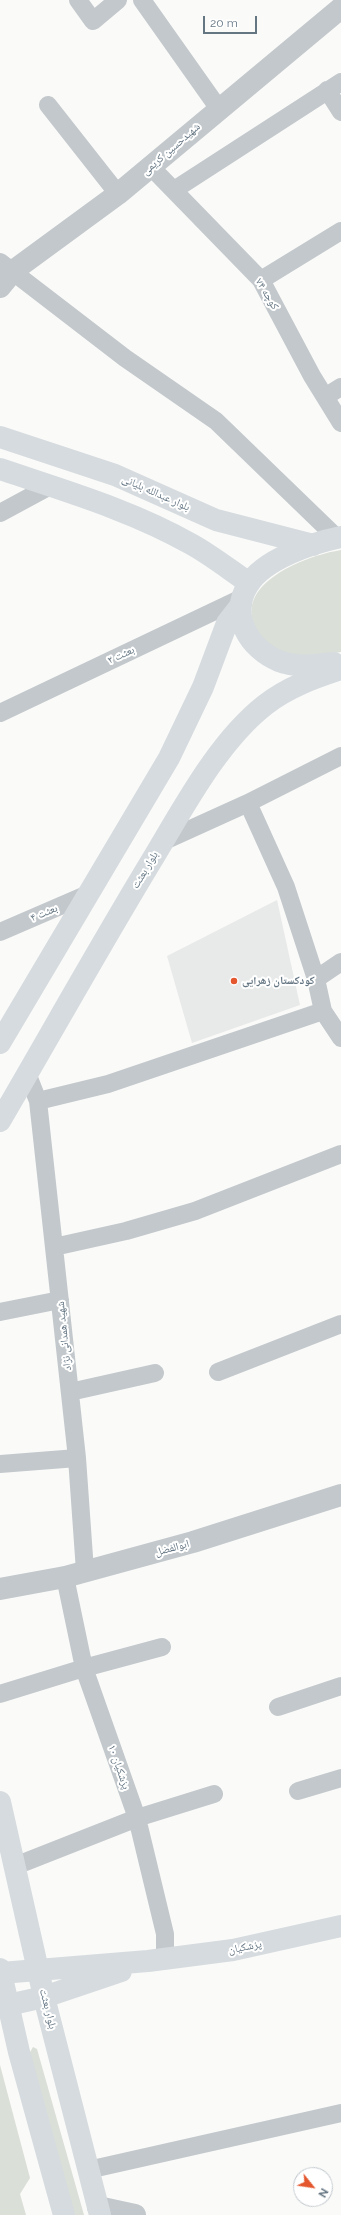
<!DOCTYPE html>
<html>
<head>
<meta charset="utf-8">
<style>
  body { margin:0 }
  #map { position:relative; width:341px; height:2215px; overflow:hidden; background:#fafaf8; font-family:Raleway,sans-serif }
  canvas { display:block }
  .north { position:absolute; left:293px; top:2167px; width:40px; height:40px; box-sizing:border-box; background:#fff; border:1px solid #c1c8cd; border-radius:50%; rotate:120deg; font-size:11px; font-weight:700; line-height:16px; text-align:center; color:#657683 }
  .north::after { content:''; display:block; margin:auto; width:14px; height:18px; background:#e4572e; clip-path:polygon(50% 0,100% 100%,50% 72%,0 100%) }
  .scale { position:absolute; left:203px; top:16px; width:54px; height:18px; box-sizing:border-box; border:2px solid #657683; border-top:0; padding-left:5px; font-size:12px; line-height:14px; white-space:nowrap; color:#657683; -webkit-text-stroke:3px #fff; paint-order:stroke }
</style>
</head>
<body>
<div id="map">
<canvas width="341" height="2215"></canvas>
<div class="north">N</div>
<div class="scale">20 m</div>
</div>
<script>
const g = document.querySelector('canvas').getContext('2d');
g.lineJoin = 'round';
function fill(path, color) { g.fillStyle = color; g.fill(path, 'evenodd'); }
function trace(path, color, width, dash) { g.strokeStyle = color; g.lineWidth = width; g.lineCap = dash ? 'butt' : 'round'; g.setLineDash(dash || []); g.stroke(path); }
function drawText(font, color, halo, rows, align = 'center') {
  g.font = font + ' Raleway,"Noto Naskh Arabic",sans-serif'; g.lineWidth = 4; g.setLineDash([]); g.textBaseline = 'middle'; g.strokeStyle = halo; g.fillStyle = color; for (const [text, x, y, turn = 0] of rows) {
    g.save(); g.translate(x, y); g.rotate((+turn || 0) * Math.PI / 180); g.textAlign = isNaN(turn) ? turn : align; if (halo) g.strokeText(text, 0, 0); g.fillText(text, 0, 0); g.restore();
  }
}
const built = new Path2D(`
  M277,900L300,1005L192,1043L167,956Z`);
const green = new Path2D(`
  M341,550V652C326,654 310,657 295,656C280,654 271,648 262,637C223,588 303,556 341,550Z
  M33,2047L37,2049L84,2215H74L29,2054Z
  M0,2065L30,2178L20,2194L26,2215H0Z`);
const minor = new Path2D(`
  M78,0L93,21L118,0
  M142,0L219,109
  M327,90L341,112
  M48,105L118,194
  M151,167L261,280L312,376L341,423
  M174,190L341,82
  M0,262L125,358L216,421L337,538
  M261,280L341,231
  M325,397L341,387
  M0,513L50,486
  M0,713L242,598
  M248,803L341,756
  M162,842L248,803L286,887L316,979L323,1011L341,1038
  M0,932L88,894
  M316,979L341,962
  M27,1073L38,1101L108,1084L323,1011
  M38,1101L77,1458L85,1571
  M54,1247L126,1231L195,1211L341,1154
  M0,1312L60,1300
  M218,1372L341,1324
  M70,1392L155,1373
  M0,1464L77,1458
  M65,1577L84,1668L137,1818L165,1934V1959
  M0,1694L84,1668L162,1647
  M278,1707L341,1686
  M298,1791L341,1778
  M15,1866L137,1818L214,1794
  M88,2170L341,2113`);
const tertiary = new Path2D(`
  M0,287L13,271L118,194L341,8
  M0,1589L65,1577L193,1542L341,1495
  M98,2207L135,2215`);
const secondary = new Path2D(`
  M1,1973L148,1961L233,1950L341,1926
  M8,2005L44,1997L121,1971`);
const primary = new Path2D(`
  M0,437L115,475L216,520L313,545
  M0,469C65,491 131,510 191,544C211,555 230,570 249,583
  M334,663C316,665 296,668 279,661C249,649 229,615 248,585C264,559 312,543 341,537
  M0,1043L169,758L203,687L227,623L241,605
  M0,1121C52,1032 102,942 155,855C185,805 219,741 265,705C288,687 314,678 341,669
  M0,1802L45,2001L100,2215
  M0,1969L19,2052L64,2215`);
const markers = [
  [234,981,4,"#e4572e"]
];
const streetNames = [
  ["شهیدحسین کریمی",171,149,-41],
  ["کوچه ۷۴",267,294,59],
  ["بلوار عبدالله بلیانی",156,493,24],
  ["بعثت ۲",121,655,-25],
  ["بلوار بعثت",145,870,-59],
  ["بعثت ۴",44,913,-23],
  ["شهید همدانی نژاد",64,1336,-96],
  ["ابوالفضل",172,1548,-15],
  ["پزشکیان ۱۰",119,1767,71],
  ["پزشکیان",245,1947,-11],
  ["بلوار بعثت",48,2009,76]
];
const poiNames = [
  ["کودکستان زهرایی",242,981]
];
fill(built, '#e8e9e9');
fill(green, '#dadfd7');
trace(minor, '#c3c8cc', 18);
trace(tertiary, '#c3c8cc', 22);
trace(secondary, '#d6dbdf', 22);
trace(primary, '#d6dbdf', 22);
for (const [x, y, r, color] of markers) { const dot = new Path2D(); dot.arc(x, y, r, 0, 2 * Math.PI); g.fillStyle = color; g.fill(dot); trace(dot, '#fff', 1.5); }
drawText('11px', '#657683', '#fff', streetNames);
drawText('bold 11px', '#657683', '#fff', poiNames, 'left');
</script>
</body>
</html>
